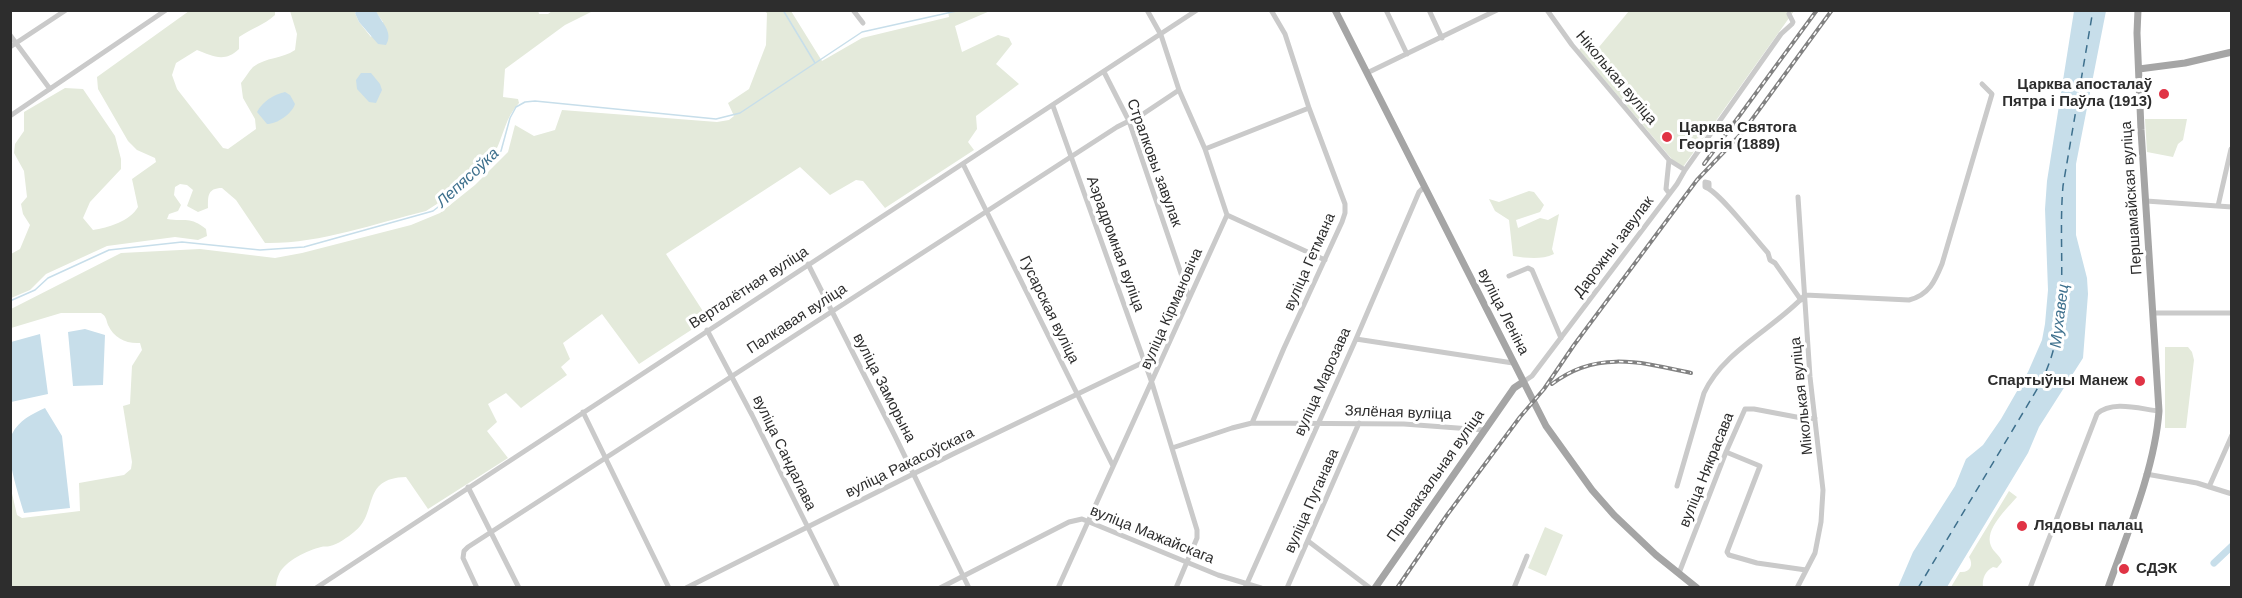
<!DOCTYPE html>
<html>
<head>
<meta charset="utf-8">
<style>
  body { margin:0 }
  #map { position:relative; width:2242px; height:598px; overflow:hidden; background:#fff; font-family:Arial,sans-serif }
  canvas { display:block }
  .frame { position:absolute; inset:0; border:12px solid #2d2d2d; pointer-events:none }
</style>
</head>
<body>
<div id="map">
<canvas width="2242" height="598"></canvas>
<div class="frame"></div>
</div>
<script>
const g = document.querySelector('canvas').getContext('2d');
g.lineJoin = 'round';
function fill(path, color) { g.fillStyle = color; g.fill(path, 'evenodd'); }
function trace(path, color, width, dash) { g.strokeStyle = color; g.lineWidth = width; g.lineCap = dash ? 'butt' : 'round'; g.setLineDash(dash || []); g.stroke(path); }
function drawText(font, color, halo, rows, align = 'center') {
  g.font = font + ' Arial,sans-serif'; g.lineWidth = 6; g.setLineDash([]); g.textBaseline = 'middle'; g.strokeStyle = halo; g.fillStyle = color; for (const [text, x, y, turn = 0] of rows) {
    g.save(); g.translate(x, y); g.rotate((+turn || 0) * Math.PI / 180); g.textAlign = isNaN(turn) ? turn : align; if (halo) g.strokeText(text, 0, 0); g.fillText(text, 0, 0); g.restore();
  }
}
const green = new Path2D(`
  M447,10H538L539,14H548L552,11H593L565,25L505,69L503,97L518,99L519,103C505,118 504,135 495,152L440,202L426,211C373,224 319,244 265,243L236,200L222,188C207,188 208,197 208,208L198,212L187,206L193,190L187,185L180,184L175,187L174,195L181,205L178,211L169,214L167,219C186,222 190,216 206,229L207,236L198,240L175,237L107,246L46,274L30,290L11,298V254L20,249L30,225L23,214L21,204L27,197L24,171L14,153L15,144L24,131V112L65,88L83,89L115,136L121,159V169L90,202L83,218L93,230C108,228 130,221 138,207L132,179L156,162L155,158L137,150L128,141L98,89L97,77L189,11H275V15C264,25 252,28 239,37V49C225,63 212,56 197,50L176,63L172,75L177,89L223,148L228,149L256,129L255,119L243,98L241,83C245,78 249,71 253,67C266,57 282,59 295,50L297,34L290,11H358L355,13L359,22L371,37L383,22L375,11Z
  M764,11H791L822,61L862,38L949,17L948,11H990L955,26L962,52L998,35L1009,38L1012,44L996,64L1019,84L976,116L977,129L968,142L974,150L885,208L863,181L856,180L830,195L800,167L666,254L708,319L639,364L602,314L563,343L570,359L561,367L567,375L521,408L506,393L488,404L497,422L487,431L508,458L428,509L406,477C360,478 379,514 354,532C348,537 337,545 330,546C327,547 324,546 321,547C308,550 285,561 279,574C277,578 276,583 276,587H11V489L17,515L22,518L80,511L79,483L124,475L131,469L132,462L123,406L130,404L132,366L142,350L140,343C126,344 114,338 108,325C106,319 106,316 101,313H61L11,328V309L121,253L200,249L275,258L302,253L411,225L440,213L475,185L508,152L515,125L534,136L555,130L562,110L717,122L729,120L734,116L728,103L749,89L766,45L767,13Z
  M1629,11H1794L1683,167L1676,164L1579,50L1583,45L1599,47Z
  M2145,119H2187L2183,140L2178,144L2173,157L2147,152Z
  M1529,191L1534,192L1544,205L1540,212L1516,220L1518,228L1540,218L1548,220L1559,214L1552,249L1554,254C1541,260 1527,258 1513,256L1509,220L1495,211L1489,199L1499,202Z
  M2165,347H2188L2192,352L2194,360L2186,428H2165Z
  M2009,491L2017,497C2007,509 1984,529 1991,546C1994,553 2000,555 2002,562L1997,568L1993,567C1985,571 1982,579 1983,587H1951L1960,572C1970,573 1974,565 1969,557Z
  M1545,527L1563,535L1546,576L1528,568Z`);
const water = new Path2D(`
  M358,10L376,11C381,22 394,32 386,45L378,44L359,22L355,13Z
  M2074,11H2106L2076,164V235L2087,278L2088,294L2083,358L2039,427L2028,453L1947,587H1898L1913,552L1955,486L1966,459L1983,445L2001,419L2028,372L2042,340L2045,324L2048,290L2045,209L2047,181Z
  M361,73H371L380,84L382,90L376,103L369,102L357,89L356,80Z
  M285,92L290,95L295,104C292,114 277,124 267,124L257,112C263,101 273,95 285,92Z
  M85,329L105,335L103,385L73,386L68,332Z
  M40,334L48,394L11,402V342Z
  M45,408L62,436L70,508L24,513C19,496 3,450 12,434C19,420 32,414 45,408Z`);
const stream = new Path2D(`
  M783,10L815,63
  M10,301L35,290L48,278L109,250L182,242L260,250L304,247L433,211L469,183L501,151L510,118L516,107L525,102L535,101L716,119L740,113L862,32L961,10`);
const river = new Path2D(`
  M2214,563L2232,546`);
const ferry = new Path2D(`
  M1918,588L2039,386C2073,323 2057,255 2063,186L2093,10`);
const minor = new Path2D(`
  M853,10L863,23
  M1271,10L1285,34L1309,108
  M1386,10L1407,54
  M1429,10L1442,38
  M1547,10L1572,45L1669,160L1666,189L1669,193
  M10,35L50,89
  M10,47L66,10
  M1104,72L1129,121L1189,297
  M1367,73L1497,10
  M1053,106L1152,383L1197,530V538L1176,588
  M10,116L166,10
  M1205,149L1309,108L1345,204V213L1342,222L1284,348L1252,423
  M1669,160L1685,170L1781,34L1792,24L1793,22L1789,14
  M963,164L1113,466
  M1709,188V183L1705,182V187C1718,190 1756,240 1768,253L1770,260L1775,263L1801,300
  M2146,201L2232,207
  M2218,206L2231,149
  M1227,215L1325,260
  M808,264L895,436L969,588
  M1509,276L1528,268L1532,270L1561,338
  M2154,313H2232
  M707,330L752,415L838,588
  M1356,339L1513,363
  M1523,382L1532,376L1677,184L1685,170
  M583,412L669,588
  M1172,448L1232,428L1252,423L1404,424L1484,430
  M1726,452L1760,466L1727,552L1729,555L1757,563L1806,570
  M2146,474L2197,483L2232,494
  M1677,486L1704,393C1723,351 1775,328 1805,295L1909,300C1929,295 1935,281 1942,264L1992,94L1982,84
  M468,487L519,588
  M2209,487L2232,435
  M1308,541L1370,588
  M1679,573L1726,452L1745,409H1754L1807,419L1815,418
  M316,588L1197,10
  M477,588L463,558L464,551L468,547L1117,127L1143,114L1179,90
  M686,588L953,454L1144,362
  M940,588L1069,522L1082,519L1218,575L1261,588
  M1058,588L1227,215L1205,149L1179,90L1161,35L1147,10
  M1245,588L1356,339L1419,192L1424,187
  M1287,588L1359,423
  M1514,588L1527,556
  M1797,588L1815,553L1821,522L1823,490L1810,377L1798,197
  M2030,588L2097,414C2112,400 2140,409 2159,411`);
const major = new Path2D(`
  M1335,10L1546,426L1592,490L1614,515L1656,555L1697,588
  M2139,69L2185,63L2232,52
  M1375,588L1514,388L1523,382
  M2108,588C2127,534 2155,468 2159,411L2141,130L2137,33L2138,10`);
const rail = new Path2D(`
  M1704,164L1817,10
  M1552,384C1596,350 1641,362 1691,373
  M1397,588L1447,515L1520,417L1544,389L1574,345L1697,180L1742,133L1832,10`);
const markers = [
  [2164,94,6,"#e03345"],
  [1667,137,6,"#e03345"],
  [2140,381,6,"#e03345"],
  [2022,526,6,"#e03345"],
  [2124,569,6,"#e03345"]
];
const streetNames = [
  ["Ніколькая вуліца",1616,78,50],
  ["Стралковы завулак",1154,163,70],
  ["Першамайская вуліца",2132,198,-94],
  ["Аэрадромная вуліца",1115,244,70],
  ["Дарожны завулак",1614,247,-53],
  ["вуліца Гетмана",1310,262,-66],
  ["Верталётная вуліца",749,288,-33],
  ["вуліца Кірмановіча",1172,309,-66],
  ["Гусарская вуліца",1049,310,64],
  ["вуліца Леніна",1503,312,63],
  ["Палкавая вуліца",797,319,-33],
  ["вуліца Марозава",1323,382,-66],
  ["вуліца Заморына",884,388,63],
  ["Міколькая вуліца",1802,396,-96],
  ["Зялёная вуліца",1398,413,2],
  ["вуліца Сандалава",784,453,64],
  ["вуліца Ракасоўскага",910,463,-26],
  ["вуліца Някрасава",1707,470,-68],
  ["Прывакзальная вуліца",1436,476,-55],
  ["вуліца Пуганава",1312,501,-66],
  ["вуліца Мажайскага",1152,535,22]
];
const poiNames = [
  ["Царква апосталаў",2152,85,"right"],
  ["Пятра і Паўла (1913)",2152,102,"right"],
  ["Царква Святога",1679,128],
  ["Георгія (1889)",1679,145],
  ["Спартыўны Манеж",2128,381,"right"],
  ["Лядовы палац",2034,526],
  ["СДЭК",2136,569]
];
const waterNames = [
  ["Лепясоўка",468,178,-43],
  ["Мухавец",2060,316,-83]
];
fill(green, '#e4eadb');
fill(water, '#c7deea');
trace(stream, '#c7deea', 1.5);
trace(river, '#c7deea', 7);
trace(ferry, '#3e708d', 1.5, [8, 6]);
trace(minor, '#cacaca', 5);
trace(major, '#a5a5a5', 7);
trace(rail, '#828282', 4);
trace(rail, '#fff', 1.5, [4.5]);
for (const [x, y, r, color] of markers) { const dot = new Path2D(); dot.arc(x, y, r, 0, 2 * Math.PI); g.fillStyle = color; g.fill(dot); trace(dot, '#fff', 2); }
drawText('15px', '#2d2d2d', '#fff', streetNames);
drawText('bold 15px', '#2d2d2d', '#fff', poiNames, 'left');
drawText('italic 16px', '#3e708d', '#fff', waterNames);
</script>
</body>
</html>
